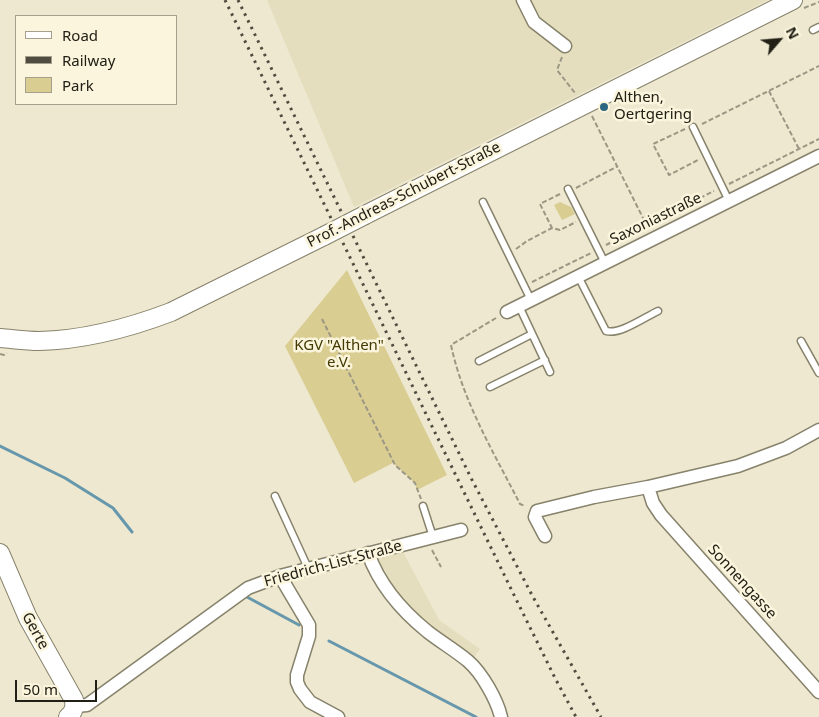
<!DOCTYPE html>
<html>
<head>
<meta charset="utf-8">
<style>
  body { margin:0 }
  #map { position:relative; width:819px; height:717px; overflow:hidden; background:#ede8cf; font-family:"Noto Sans",sans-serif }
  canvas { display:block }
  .legend { position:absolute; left:15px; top:15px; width:162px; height:90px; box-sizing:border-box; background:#faf5dc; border:1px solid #a4a08d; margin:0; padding:6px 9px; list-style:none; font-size:15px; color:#222016 }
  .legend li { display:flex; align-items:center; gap:10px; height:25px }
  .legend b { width:25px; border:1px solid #a4a08d }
  .north { position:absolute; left:754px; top:15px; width:50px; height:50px; -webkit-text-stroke:4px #faf5dc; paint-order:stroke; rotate:63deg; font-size:14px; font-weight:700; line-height:20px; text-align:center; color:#222016 }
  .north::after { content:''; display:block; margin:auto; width:18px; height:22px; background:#222016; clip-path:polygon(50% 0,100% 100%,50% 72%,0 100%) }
  .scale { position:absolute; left:15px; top:680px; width:82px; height:22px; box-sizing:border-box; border:2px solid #222016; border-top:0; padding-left:6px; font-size:15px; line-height:18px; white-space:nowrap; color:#222016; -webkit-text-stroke:4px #faf5dc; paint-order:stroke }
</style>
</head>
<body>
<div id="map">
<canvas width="819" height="717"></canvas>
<ul class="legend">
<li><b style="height:6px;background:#fff"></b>Road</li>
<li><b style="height:6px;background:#504d40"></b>Railway</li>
<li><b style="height:14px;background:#dacd92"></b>Park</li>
</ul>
<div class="north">N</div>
<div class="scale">50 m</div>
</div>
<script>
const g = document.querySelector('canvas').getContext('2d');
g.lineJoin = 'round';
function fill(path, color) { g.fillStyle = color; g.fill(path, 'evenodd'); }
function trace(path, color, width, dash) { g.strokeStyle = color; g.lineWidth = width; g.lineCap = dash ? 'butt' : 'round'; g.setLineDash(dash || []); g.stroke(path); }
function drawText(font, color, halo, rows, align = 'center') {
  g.font = font + ' "Noto Sans",sans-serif'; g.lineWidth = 5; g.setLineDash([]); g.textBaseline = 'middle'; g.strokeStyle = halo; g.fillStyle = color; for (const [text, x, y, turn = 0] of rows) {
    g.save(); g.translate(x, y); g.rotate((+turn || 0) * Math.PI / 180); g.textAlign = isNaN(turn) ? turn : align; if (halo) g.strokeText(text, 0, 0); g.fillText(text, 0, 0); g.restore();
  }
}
const built = new Path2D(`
  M267,0H768L354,207Z
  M400,546L439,620L480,649L470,663L404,608L368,553Z`);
const green = new Path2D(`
  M560,202L571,207L575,214L562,220L554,205Z
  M347,270L447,475L417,490L415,483L393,463L354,483L285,346Z`);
const stream = new Path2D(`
  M0,446L65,478L113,508L132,532
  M247,597L299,625
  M329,641L476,717`);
const path = new Path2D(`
  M804,8L819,2
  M562,57L557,70L575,93
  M769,91L799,149
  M592,116L647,226
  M702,124L819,66
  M685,129L653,144L669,175L700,159
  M729,184L819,139
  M576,188L618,166
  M560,194L540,204L552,228L560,230L576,222
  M606,245L714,191
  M516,249L527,241L552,228
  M532,282L591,253
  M496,318L451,345C463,402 494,453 520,504L525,506
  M322,319L395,465L415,483L421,499
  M0,354L4,355L7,353
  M432,550L441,567`);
const lane = new Path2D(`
  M813,30L819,27
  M693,127L729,201
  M568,189L605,263
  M483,202L531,300
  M578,276L606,331C620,335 645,317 658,311
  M519,306L550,372
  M801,341L819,373
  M479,361L532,334
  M490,387L545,360
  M275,496L308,568
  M423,506L433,537`);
const street = new Path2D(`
  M523,0L534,22L565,46
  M507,312L819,156
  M648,487L653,503L661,515L819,692
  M545,536L535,517L537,511L594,497L648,487L738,466L786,448L819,430
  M368,553C379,584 402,611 428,632C441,642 456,651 468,661C482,673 497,700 501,717
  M280,576L309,625V636L297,675V682L300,689L310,702L338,717
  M75,706L87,705L248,588L280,576L461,530`);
const secondary = new Path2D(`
  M365,215L793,0
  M0,338C13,339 26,341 39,341C84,340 129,328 171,312L324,236
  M0,553L28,618L74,700C75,707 74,712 68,717`);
const rail = new Path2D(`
  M225,0L512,591L555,678L576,717
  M238,0L471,478L533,597L601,717`);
const secondaryBridge = new Path2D(`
  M324,236L365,215`);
const markers = [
  [604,107,5,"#2d6680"]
];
const poiNames = [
  ["Althen,",614,98],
  ["Oertgering",614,115]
];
const streetNames = [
  ["Prof.-Andreas-Schubert-Straße",404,195,-27],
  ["Saxoniastraße",656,219,-26],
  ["Friedrich-List-Straße",333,564,-15],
  ["Sonnengasse",742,582,48],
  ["Gerte",35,631,61]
];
const parkNames = [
  ["KGV \"Althen\"",339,346],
  ["e.V.",339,363]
];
fill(built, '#e5debe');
fill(green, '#dacd92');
trace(stream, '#6797ac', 3);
trace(lane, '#87826b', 9);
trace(street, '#87826b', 15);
trace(secondary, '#87826b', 20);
trace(path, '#9b9784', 2, [5, 2.5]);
trace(lane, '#fff', 6);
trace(street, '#fff', 12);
trace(secondary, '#fff', 18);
trace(rail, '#504d40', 3, [2.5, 5]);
trace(secondaryBridge, '#87826b', 20, []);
trace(secondaryBridge, '#fff', 18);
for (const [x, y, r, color] of markers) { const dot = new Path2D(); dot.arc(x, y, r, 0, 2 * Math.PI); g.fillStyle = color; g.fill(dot); trace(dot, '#faf5dc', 2); }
drawText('15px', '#222016', '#faf5dc', poiNames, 'left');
drawText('15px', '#222016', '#faf5dc', streetNames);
drawText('15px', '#433903', '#faf5dc', parkNames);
</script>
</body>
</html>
